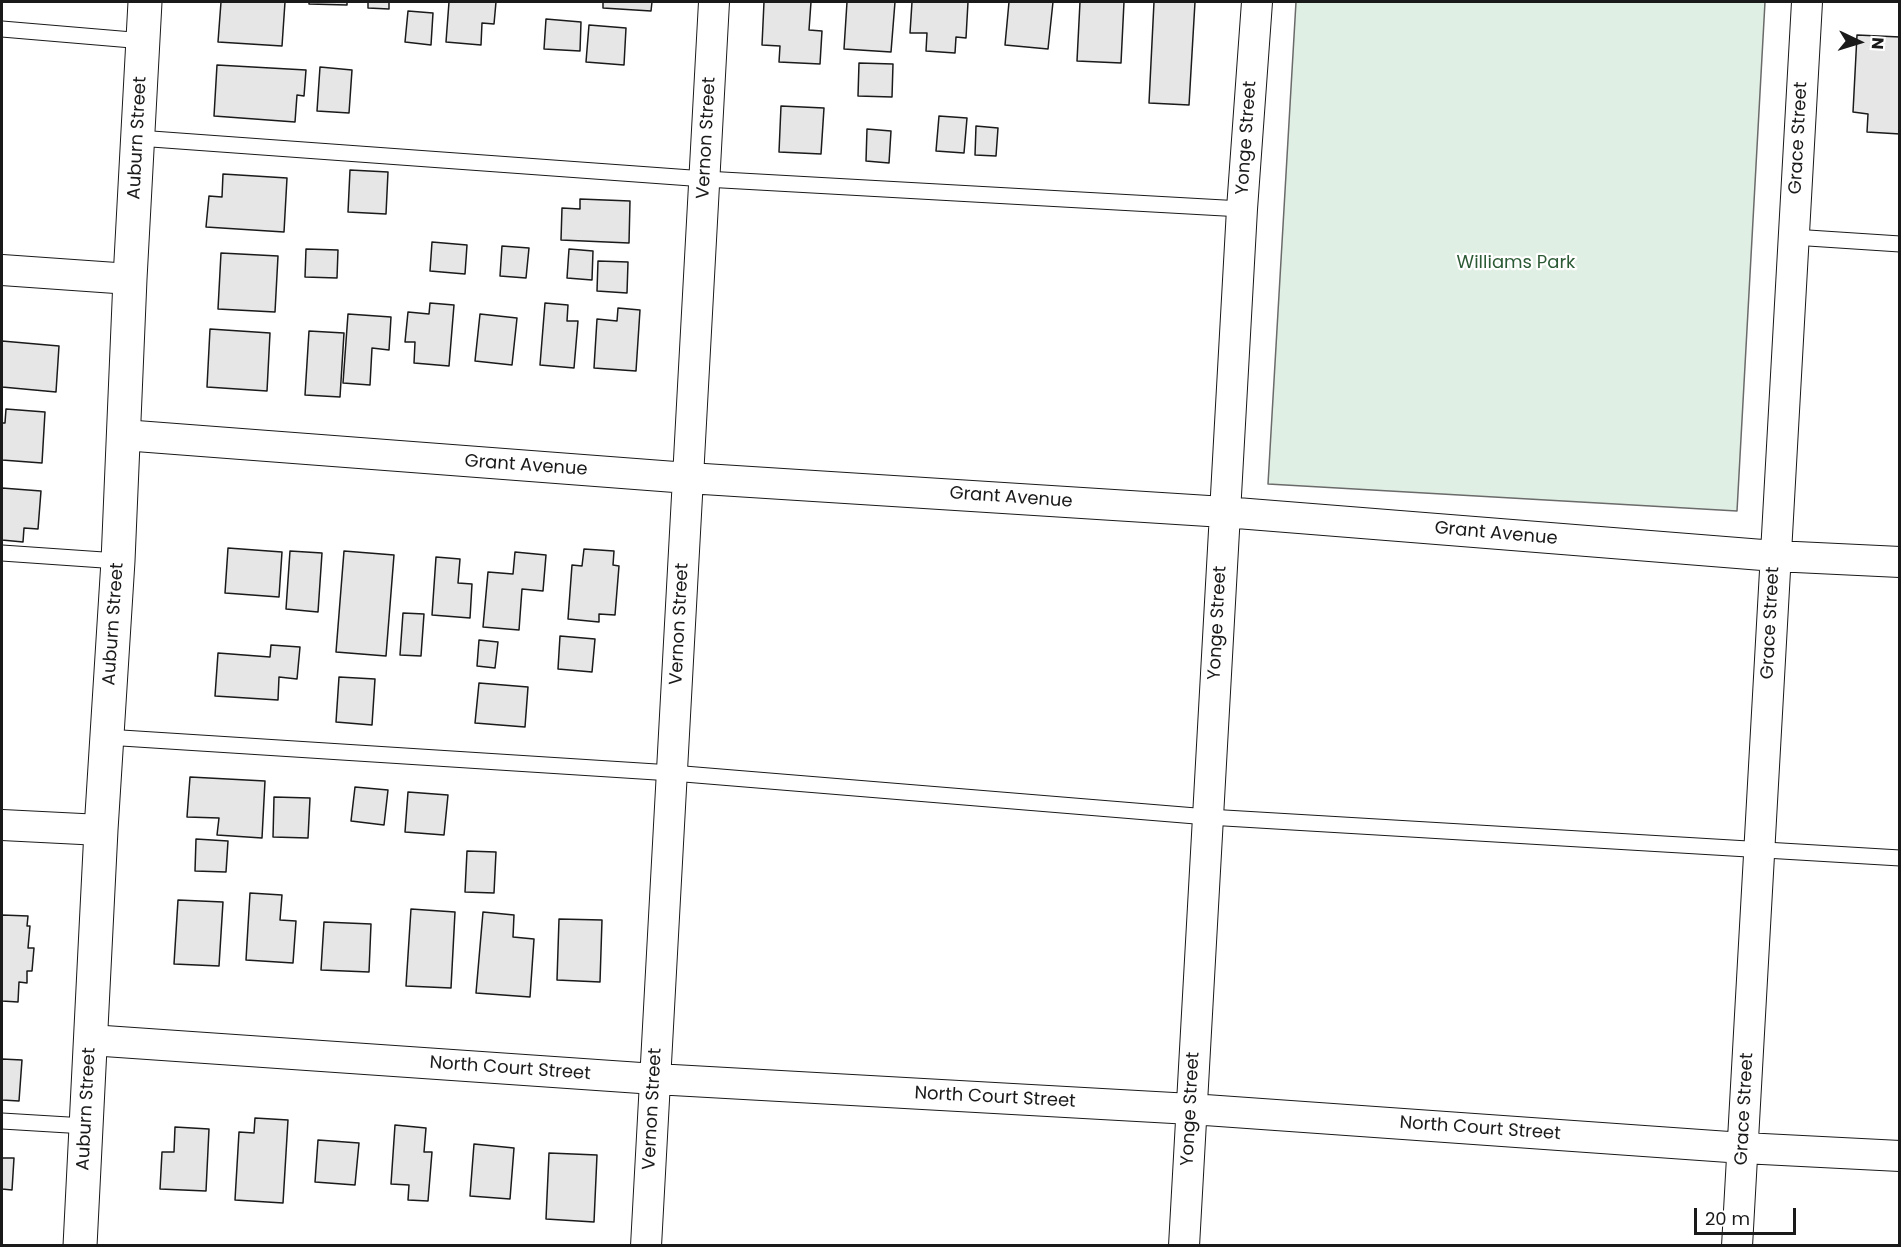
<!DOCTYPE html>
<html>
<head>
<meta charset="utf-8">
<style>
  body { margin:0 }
  #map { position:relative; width:1901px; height:1247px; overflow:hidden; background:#fff; font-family:Poppins,sans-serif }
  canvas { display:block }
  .frame { position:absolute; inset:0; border:3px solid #1a1a1a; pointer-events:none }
  .north { position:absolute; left:1829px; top:12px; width:60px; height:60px; -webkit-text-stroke:4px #fff; paint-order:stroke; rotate:94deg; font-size:16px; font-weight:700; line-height:24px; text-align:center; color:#1a1a1a }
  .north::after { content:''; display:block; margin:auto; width:21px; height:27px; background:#1a1a1a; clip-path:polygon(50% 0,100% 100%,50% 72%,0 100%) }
  .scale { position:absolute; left:1694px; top:1208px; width:102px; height:27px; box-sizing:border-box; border:3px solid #1a1a1a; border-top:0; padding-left:8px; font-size:18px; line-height:21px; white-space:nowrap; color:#1a1a1a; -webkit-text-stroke:4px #fff; paint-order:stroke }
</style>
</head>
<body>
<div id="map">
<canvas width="1901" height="1247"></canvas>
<div class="frame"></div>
<div class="north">N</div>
<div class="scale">20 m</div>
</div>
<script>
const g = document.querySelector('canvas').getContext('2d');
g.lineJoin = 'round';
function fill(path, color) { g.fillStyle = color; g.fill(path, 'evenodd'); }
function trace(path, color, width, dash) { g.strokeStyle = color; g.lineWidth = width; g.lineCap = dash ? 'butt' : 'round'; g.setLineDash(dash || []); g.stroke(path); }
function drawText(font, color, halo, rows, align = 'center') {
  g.font = font + ' Poppins,sans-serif'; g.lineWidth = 4.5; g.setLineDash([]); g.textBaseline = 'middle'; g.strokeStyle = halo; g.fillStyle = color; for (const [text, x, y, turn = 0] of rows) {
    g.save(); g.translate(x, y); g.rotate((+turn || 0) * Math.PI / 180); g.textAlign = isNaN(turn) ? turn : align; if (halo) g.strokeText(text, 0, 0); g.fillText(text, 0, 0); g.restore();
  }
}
const green = new Path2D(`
  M1296,2H1765L1737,511L1268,484Z`);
const building = new Path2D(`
  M221,2H285L282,46L218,42Z
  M309,2H347V5L309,4Z
  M368,2H389V9L368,8Z
  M449,2H496L494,24L482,23L481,45L446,42Z
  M603,2H652L651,11L603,8Z
  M764,2H811L809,30L822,31L820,64L779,62L780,46L762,45Z
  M847,2H895L891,52L844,49Z
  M912,2H968L966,38L956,37L955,53L926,51L927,33H910Z
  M1009,2H1053L1048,49L1005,45Z
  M1080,2H1124L1121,63L1077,61Z
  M1154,2H1195L1189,105L1149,103Z
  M408,11L433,13L431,45L405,42Z
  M546,19L581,22L580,51L544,49Z
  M589,25L626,28L624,65L586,62Z
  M1857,35L1900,37V134L1867,132L1868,114L1853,112Z
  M859,63L893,64L892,97L858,96Z
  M217,65L306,70L304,96L297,95L295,122L214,116Z
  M320,67L352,70L349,113L317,111Z
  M781,106L824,108L821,154L779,152Z
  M939,116L967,118L964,153L936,151Z
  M976,126L998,128L996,156L975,155Z
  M867,129L891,131L889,163L866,161Z
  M350,170L388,172L386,214L348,212Z
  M223,174L287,178L284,232L206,227L209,196L222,197Z
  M580,199L630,201L629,243L561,240L562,208L580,209Z
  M432,242L467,245L465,274L430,271Z
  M502,246L529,248L526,278L500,276Z
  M306,249L338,250L337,278L305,277Z
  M569,249L593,251L592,280L567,278Z
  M221,253L278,256L275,312L218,309Z
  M598,261L628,262L627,293L597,291Z
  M430,303L454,305L449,366L414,363L415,342H405L408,312L429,314Z
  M545,303L568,305L567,321H578L574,368L540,365Z
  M618,308L640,310L636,371L594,368L597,319L617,321Z
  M348,314L391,317L389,350L372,348L370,385L343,383Z
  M480,314L517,318L512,365L475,361Z
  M210,329L270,333L267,391L207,387Z
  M309,331L344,333L340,397L305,395Z
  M2,341L59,346L56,392L2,387Z
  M6,409L45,412L42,463L2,460V423H5Z
  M2,488L41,491L38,529L24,528L23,542L2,540Z
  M228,548L282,552L279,597L225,593Z
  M584,549L614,551L613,565L619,566L615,615L599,614V622L568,619L572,565L582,566Z
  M290,551L322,553L318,612L286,609Z
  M344,551L394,555L386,656L336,652Z
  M515,552L546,555L543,591L522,589L519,630L483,627L488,572L513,574Z
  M436,557L460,559L458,583L472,584L470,618L432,615Z
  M403,613L424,614L421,656L400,655Z
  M560,636L595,639L592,672L558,669Z
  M479,640L498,642L495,668L477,666Z
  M271,645L300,647L297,679L279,677L278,700L215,696L218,653L270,657Z
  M339,677L375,679L372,725L336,722Z
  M479,683L528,687L525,727L475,723Z
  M190,777L265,781L262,838L217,835L219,818L187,817Z
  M355,787L388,790L384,825L351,821Z
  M408,792L448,795L444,835L405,832Z
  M274,797L310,798L308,838L273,837Z
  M196,839L228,841L226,872L195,871Z
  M467,851L496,852L494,893L465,892Z
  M250,893L282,895L280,920L296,921L293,963L246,960Z
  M178,900L223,902L219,966L174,964Z
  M411,909L455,912L451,988L406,986Z
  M483,912L514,915L513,937L534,939L530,997L476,993Z
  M2,915L28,916L27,926H30L28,948H34L32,971H27V983L19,982L18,1002L2,1001Z
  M559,919L602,920L600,982L557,980Z
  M324,922L371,924L369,972L321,970Z
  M2,1059L22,1060L19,1101L2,1100Z
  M255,1118L288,1120L283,1203L235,1200L239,1132L254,1133Z
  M395,1125L426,1128L424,1152H432L428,1201L408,1200L409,1185L391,1184Z
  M175,1127L209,1129L206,1191L160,1189L162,1152H174Z
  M318,1140L359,1143L355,1185L315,1182Z
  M474,1144L514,1148L510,1199L470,1196Z
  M549,1153L597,1155L594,1222L546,1219Z
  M2,1158H14L12,1190L2,1189Z`);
const lane = new Path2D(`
  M2,29L144,41
  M138,138L705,179L1242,209
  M1793,237L1900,244
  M2,553L118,561
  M106,737L672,773L1208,817L1900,858
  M2,1121L85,1126`);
const street = new Path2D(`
  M2,270L130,279
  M123,435L688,478L1224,512L1775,556L1900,562
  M2,825L101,830
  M90,1040L655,1079L1191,1109L1743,1148L1900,1156
  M646,1246L714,2
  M1184,1246L1242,209L1257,2
  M1737,1246L1807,2`);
const secondary = new Path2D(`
  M80,1246L101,830L118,561L130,279L145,2`);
const streetNames = [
  ["Auburn Street",138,138,-87],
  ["Vernon Street",707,138,-87],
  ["Yonge Street",1247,138,-86],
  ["Grace Street",1799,138,-87],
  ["Grant Avenue",526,466,4],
  ["Grant Avenue",1011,498,4],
  ["Grant Avenue",1496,534,5],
  ["Yonge Street",1218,623,-87],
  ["Grace Street",1771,623,-87],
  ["Auburn Street",114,624,-86],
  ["Vernon Street",680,624,-87],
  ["North Court Street",510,1069,4],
  ["North Court Street",995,1098,3],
  ["Auburn Street",87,1109,-87],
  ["Vernon Street",653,1109,-87],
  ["Yonge Street",1191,1109,-87],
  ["Grace Street",1745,1109,-87],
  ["North Court Street",1480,1129,4]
];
const parkNames = [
  ["Williams Park",1516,263]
];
fill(green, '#e0efe3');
trace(green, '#6a6a6a', 1.5);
fill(building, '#e6e6e6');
trace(building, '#1a1a1a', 1.5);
trace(lane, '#1a1a1a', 17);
trace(street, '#1a1a1a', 32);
trace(secondary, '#1a1a1a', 35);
trace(lane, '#fff', 15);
trace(street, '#fff', 30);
trace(secondary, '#fff', 33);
drawText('18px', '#1a1a1a', '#fff', streetNames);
drawText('18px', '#2b5a34', '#fff', parkNames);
</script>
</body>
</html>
